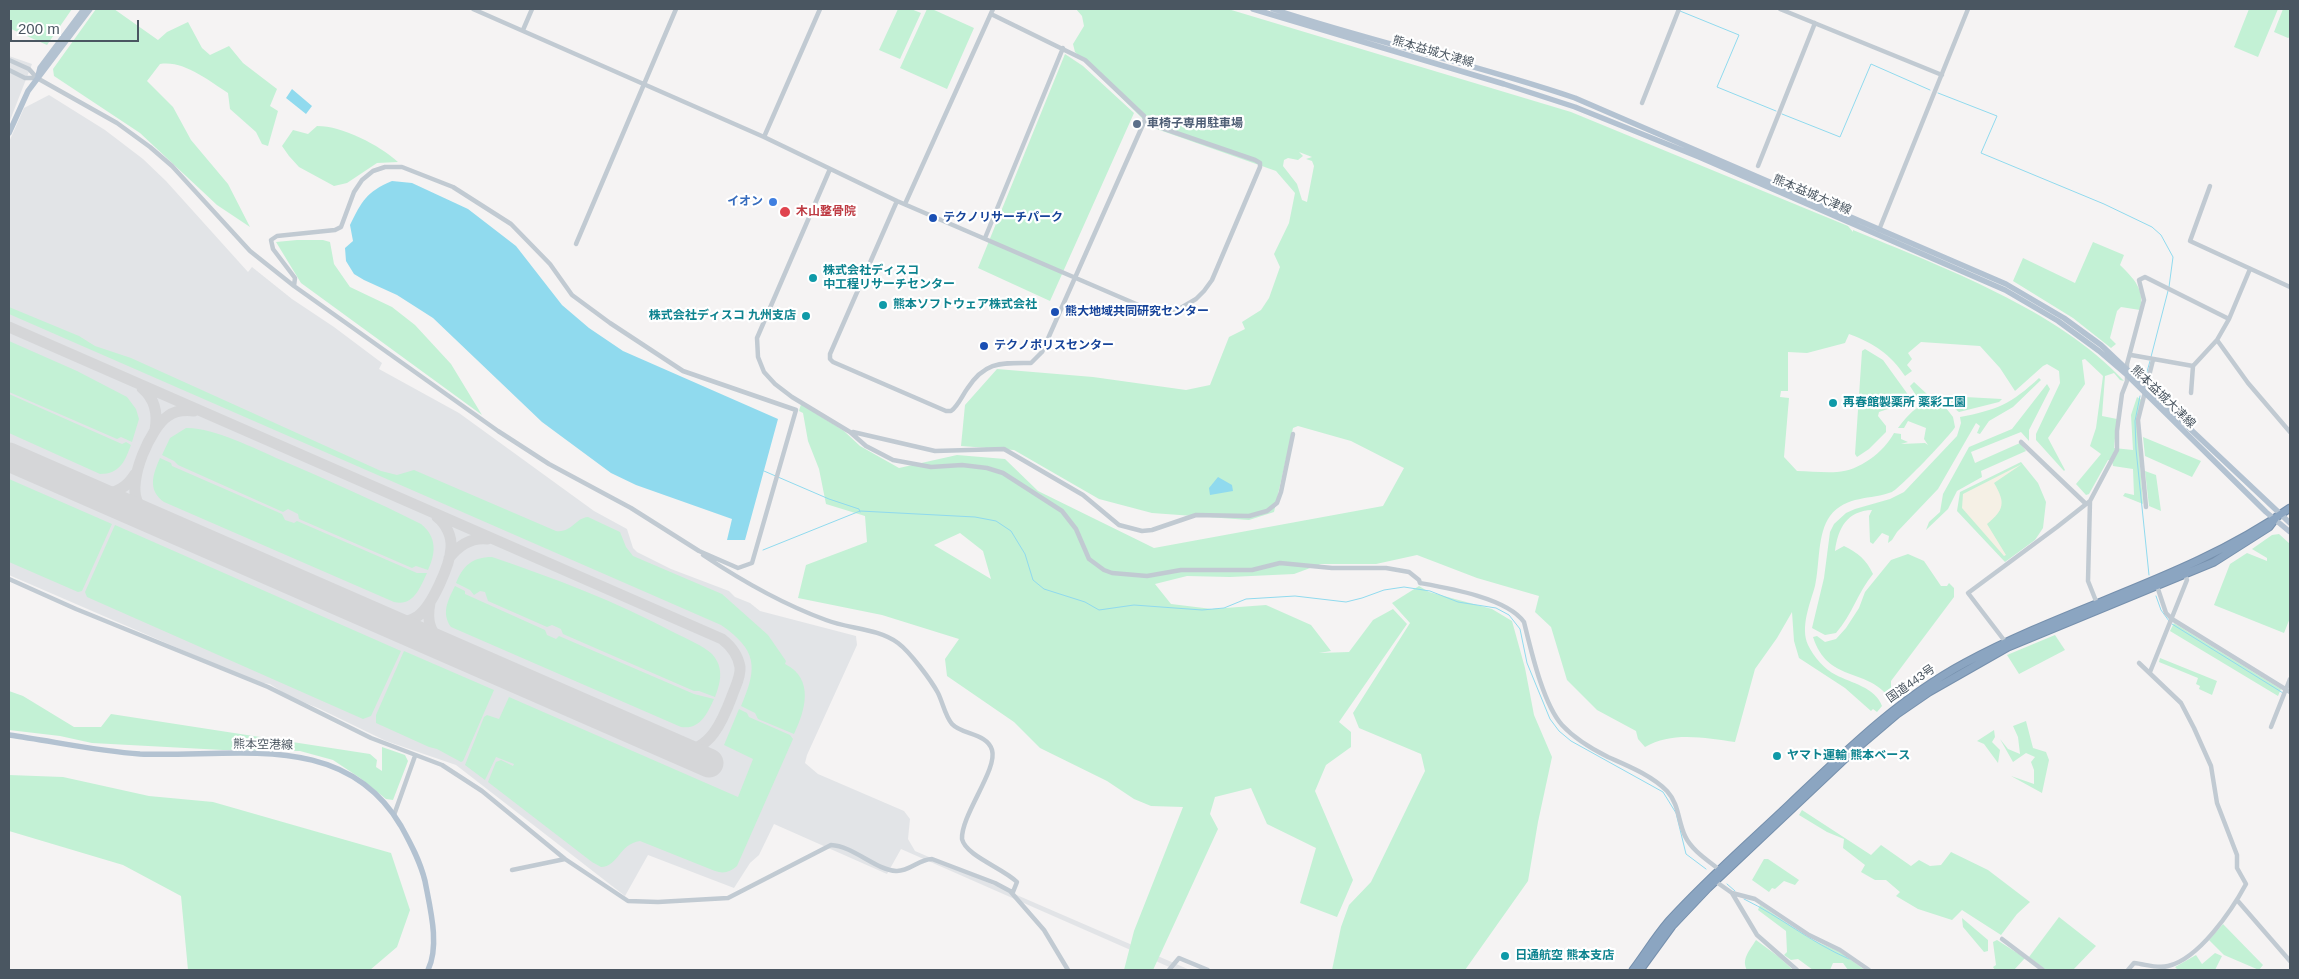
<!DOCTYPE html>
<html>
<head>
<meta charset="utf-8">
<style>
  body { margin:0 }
  #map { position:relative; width:2299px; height:979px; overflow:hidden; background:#f5f3f3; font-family:Arial,sans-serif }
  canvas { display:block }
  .frame { position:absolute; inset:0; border:10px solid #4a5661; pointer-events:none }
  .scale { position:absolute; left:10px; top:20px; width:129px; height:22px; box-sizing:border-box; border:2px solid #4a5661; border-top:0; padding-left:6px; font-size:15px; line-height:18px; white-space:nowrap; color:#4a5661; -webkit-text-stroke:4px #fff; paint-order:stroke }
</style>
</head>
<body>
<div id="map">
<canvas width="2299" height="979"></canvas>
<div class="frame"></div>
<div class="scale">200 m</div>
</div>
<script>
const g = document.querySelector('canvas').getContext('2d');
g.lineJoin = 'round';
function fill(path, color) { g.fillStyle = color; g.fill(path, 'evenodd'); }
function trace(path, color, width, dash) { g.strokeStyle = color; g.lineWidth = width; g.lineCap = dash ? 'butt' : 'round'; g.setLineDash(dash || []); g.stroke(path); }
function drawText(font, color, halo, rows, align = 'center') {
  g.font = font + ' Arial,"Noto Sans JP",sans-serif'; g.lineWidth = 4.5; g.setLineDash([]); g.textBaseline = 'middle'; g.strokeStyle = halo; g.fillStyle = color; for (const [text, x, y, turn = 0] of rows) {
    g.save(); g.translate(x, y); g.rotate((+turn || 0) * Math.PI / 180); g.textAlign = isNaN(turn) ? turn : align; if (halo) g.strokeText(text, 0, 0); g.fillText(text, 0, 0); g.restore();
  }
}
const airport = new Path2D(`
  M9,56L32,64L9,123Z
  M49,95L105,130L143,159L166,181L248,272L252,267L292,299L334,327L382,363L379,369L459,413L594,511L627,529L633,548L637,552L671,569L729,591L735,597L750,603L760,611L856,636L857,645L807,755L805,763L818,774L904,811L910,819L908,839L915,851L1190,970H1176L901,849L887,874L774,824L759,855L750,863L734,888L648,855L625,896L456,765L386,741L318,708L290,697L270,684L256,682L9,575V142L24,108Z`);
const green = new Path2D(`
  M9,9H72L47,45L9,28Z
  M96,9H114L158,40L167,32L188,22L202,48L210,55L229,46L243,63L277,89L270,106L278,111L268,146L262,144L256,132L230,109L228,93C209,81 184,60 160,64L147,81L173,107L191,140L228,184L250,227L217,205L140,133L54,76L53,69Z
  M898,9H911L921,13L900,59L879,50Z
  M927,9H932L974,28L947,89L900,68Z
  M1076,9H1228L1571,112L1848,226L1853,232V230C1942,267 2057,309 2124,381L2120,380L2114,373L2105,376L2102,416L2117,419L2114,448L2133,450L2131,415L2137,397L2143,401L2137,420L2143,504L2123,496L2125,493L2134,495L2133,469L2113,466L2112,461L2108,460L2089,494L2086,495L2076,484L2101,454L2090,446L2096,428L2103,376L2085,359L2082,360L2085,384L2048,438L2065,470L2064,471L2036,440V434L2060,383L2059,371L2047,364L2043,366L2015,391L2000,368L1980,346L1921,342L1908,353L1912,359L1907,365L1912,371L1905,376C1891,355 1874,343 1849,334L1845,343L1807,353L1788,352V391H1781L1780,397L1789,398L1784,457L1797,471C1810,471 1824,473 1837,472C1859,471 1884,452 1894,433L1901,434V439L1908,442L1901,444L1925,443L1928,445L1924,439L1926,428L1908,421L1904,428H1898C1913,409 1920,400 1946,408L1953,417L1955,427C1951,435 1899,489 1892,492C1871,500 1846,495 1830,516C1817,534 1820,564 1815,586C1810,604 1800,627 1808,645C1814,657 1824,669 1836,675C1851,683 1875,687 1882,706L1877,712L1873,709L1871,711L1845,688L1799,658L1794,641L1792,612L1777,638L1755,669L1735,742C1706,738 1672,731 1645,747L1638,739L1636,731L1597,710L1567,680L1551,627L1535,612L1539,596L1477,578L1417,555L1376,564H1321L1294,574L1230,577L1187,576L1155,584L1171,604L1212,609L1266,605L1311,625L1331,651L1319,653L1349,652L1373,620L1393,609L1407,624L1339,722L1351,732V747L1326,765L1315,791L1353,880L1337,917L1300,903L1316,848L1267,824L1251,788L1215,797L1210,814L1218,829L1153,970H1124L1134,931L1183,807L1151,806L1134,799L1107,781L1040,748L1014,722L947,676L945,659L959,639L882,615L798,598L806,565L867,542L865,516L826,504L819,469L808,441L803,413L799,411L801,404L844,431L860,446L899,468L957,455L1005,459L1038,491L1154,548L1383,506L1404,468L1351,441L1298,426L1293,428L1274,512L1249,520L1152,513L1099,499L1014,450L961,446L965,405L997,369L1093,377L1186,390L1210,385L1229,337L1245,329L1242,322L1261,310L1269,298L1280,267L1274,254L1289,223L1295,193L1276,171L1151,127L1075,52L1073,44L1084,26L1082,16ZM1299,152L1312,157L1306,159L1312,161L1314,166L1307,202L1302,200L1297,184L1283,166L1284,160L1288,158L1298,160L1303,156ZM960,533L983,551L991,579L934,545Z
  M2249,9H2278L2258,57L2234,47Z
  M2283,9L2290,10V37L2288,38L2274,32Z
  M1065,54L1083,66L1134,113L1050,301L978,268Z
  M317,126C343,126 379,145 398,162L377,163L347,183L334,186L299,167L289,156L282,146L293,130L308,134Z
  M297,240H323L330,242L334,264L350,287L392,307L415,325L451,364L482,415L301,283L276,242Z
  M2093,242L2124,255L2120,265C2134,279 2145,289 2140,310L2121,307L2117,311L2110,338L2116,344L2111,348L2073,318L2013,281L2023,258L2075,283Z
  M9,307L79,336L95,346L131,358L381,471L397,475L414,470L556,531C572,533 575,518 588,517L620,532L626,547L633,556L722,594L768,635L786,661L785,664C815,679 805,711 794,734L758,719L755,713L741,706C758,667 757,650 721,625L9,314Z
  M9,341L77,371L127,397L136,409L139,419L132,442L121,437L117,439L9,392Z
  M1865,349L1883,360L1909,396L1908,402L1879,412L1878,416L1886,426V432L1869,449L1857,457L1855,454L1862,351Z
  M2039,378L2041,380L2013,407L1989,421L1980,434L1977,433L1980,426L1976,423L1938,489L1897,532L1892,540L1888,543L1889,536L1882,533L1873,544L1870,542L1869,516L1872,510C1847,511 1838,528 1835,551L1844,546C1858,553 1866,559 1873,574C1858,592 1852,615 1836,633L1825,635L1812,628L1824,578L1830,532L1834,524L1846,513L1855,509L1890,499L1904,492L1957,436L1961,423L1960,417C1997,410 2011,404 2039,378Z
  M1914,382L1928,395L2002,399L1999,402L1959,412L1943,400L1917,397L1910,386Z
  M2047,384L2050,389L2029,430V441L2021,432L1971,452L1975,463L2020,443L2026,451L1981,471L1982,477L1957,491L1948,509L1926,530L1929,522L1940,512L1943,494L1969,447L2012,429Z
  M9,394L122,444L126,442L131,445C125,461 120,474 100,474L9,433Z
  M186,428C212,427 256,449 281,460C328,480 375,501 421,524C437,537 436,553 428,570L416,566L412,568L299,519L298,514L288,509L283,512L178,465L174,461L162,455L170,438Z
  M2143,437L2201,461L2192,477L2145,456Z
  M160,458L171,463L172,466L282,514L285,520L294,523L297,521L417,573H427C420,588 413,607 394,602L164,502C147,490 153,474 160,458Z
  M2021,462L2038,483L2046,502L2043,528L2035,540L2005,562L1957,511L1960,492Z
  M2145,471L2156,475L2161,511L2149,506Z
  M9,479L112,524L82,591L78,592L9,562Z
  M115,525L401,651L371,716L363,719L87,597L85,592Z
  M2279,534L2290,544V618L2284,633L2214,605L2230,564L2247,553L2267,561V558L2252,549L2272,535Z
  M1908,554L1924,561L1941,586H1947L1949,583L1954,588V597L1891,681V693L1889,697C1865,667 1828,683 1813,637L1817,636L1825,642L1836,639L1846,628L1859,608L1865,592L1891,560Z
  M492,557C554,578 617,602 675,633C687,639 702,645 712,654C724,667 721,682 715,697L699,691H694L563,634L561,629L552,625L547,627L488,601L485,592L480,591L474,595L470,590L456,583C463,566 472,557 492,557Z
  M455,586L465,591V594L545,630L547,635L556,639L559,636L694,694L714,699C707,714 700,730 681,727L451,627C441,613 448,600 455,586Z
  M1419,586L1429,592L1492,609L1512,621L1525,668L1534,715L1552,757L1538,822L1528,881L1465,970H1332L1341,927L1349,905L1371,882L1425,771L1421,754L1359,728L1353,713L1410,623L1392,603Z
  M2174,623L2281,689L2278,696L2170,631Z
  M2055,635L2065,650L2019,674L2007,655Z
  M404,651L494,690L463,761L461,762L437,749L429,747L376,723V715Z
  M2160,658L2217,681L2212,695L2199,689L2200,686L2196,684L2198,678L2159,662Z
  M9,691L23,696L74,727H101L111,714L370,754L377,760L376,767L382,771V747L405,755L408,761L393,800L386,799L360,778L333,760L300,751L223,750L92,743L60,736L9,730Z
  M509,697L738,797L753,759L724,745L739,709L747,713L749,717L790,735L793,739L737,866C730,872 724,874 715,871L640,841C619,844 618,867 601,867L592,862L488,782L496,762L501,760L513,766L514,764L496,757L485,780L465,765L484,717L487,715L499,719Z
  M2026,721L2033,748L2046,752L2049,760L2042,793L2011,776L2034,784V770L2031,762L2035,757L2026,753L2013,762L2000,739L2008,749L2020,754L2018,737L2013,726Z
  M1994,730L1995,737L1992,742L2000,750L1998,763L1984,744L1977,741Z
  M9,775L63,777L149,796L213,802L391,853L410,910L397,947L370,970H188L181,896L123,865L9,831Z
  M1802,810L1871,855L1881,845L1911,866L1919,860L1930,866L1941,865L1951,852L1988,870L2030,902L2017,914L2001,935L1962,910L1952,920L1918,909L1896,896L1900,892L1886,880H1875L1861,872L1865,865L1843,848L1844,839L1827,832L1799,815Z
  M1764,859H1768L1799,880L1795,885L1784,881L1775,889L1772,888L1769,892L1752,880Z
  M1760,905L1811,939L1840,952L1865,970H1848L1843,963H1833L1830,970H1813L1798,959L1791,960L1784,955L1787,952L1786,931L1758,910Z
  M2059,917L2096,946L2073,970H2046L2029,957Z
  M1962,918L1988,940V951L1984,952L1963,927Z
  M2223,924L2263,965L2259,970L2224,955L2209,940Z
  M1756,940L1779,957L1793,970H1747C1741,959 1750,950 1756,940Z
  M1997,940L2025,958L2014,970H1995L1993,967L1996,965L1993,942Z
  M2215,953L2222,956L2215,970H2178L2175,967L2196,955L2202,964Z`);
const sand = new Path2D(`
  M2022,464L1994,483C2006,503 2004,510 1987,524L2006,555L2004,556L1962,508L1963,494Z`);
const water = new Path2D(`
  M292,89L312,106L306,114L286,98Z
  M392,181L412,183L468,209L516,246L562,305L589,328L623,351L778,419L745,540H727L732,519L636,485L611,473L542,422L433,318L397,295L364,280L354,274L346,261L345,248L353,241L350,225C362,201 366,192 392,181Z
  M1218,477L1232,485L1233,491L1210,495L1209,488Z`);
const stream = new Path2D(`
  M1680,11L1739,35L1717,87L1776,111
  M1938,93L1997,116L1981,153L2104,204L2152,227L2161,235L2173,257L2169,287
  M1782,114L1840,137L1871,64L1930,90
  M2151,357L2168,291
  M2145,379L2150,361
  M2140,396L2135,421L2136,449L2149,575
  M764,471L829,499L859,509L860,512
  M763,550L860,511L975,517L996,521L1011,531L1025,554L1033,580L1044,589L1085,602L1099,610L1134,605L1202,610L1224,608L1246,599L1295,596L1346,602L1362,598L1384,590L1404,587L1430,591L1458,602L1496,608L1509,615L1520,629L1527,663L1550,719L1559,731L1571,741L1663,792L1676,813L1686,854L1706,869
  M2156,596L2161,610L2169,621
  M2172,624L2283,693
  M1727,884L1735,891
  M1744,899C1781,917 1810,942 1849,959`);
const taxiway = new Path2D(`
  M9,327L722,639C731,646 738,655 740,667C741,677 735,687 732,696C723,720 710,752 680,751
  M142,388C155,399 158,414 155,430
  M91,493C110,496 125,491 135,474
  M159,522C149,517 141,511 137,501C128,480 150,428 168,416C175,411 185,410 194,411
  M449,558C459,545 472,537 488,539
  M430,603C426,622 431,633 444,647
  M388,623C398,624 409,622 418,616C432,606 450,565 451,548C452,536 446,524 437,517`);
const runway = new Path2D(`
  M9,457L709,763`);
const minor = new Path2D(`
  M473,9L764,137L897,201L1150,310L1170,311L1179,309L1196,299L1204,291L1212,280L1260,167V163L1255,160L1156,126L1145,120L1144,116L1085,60L991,14
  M1780,9L1942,75
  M523,30L532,9
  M9,60L29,69L37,78L117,123L150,147L172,166L250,251L294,286L498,431L549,464L631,508L699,551L738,568L752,563L796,410L683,371L610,323L572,295L550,264L511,224L453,187L402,167H385L373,171L362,180L354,192L341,227L335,230L277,236L271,240L273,249L295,278L294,286
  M9,70L25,78H37
  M1642,103L1679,9
  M764,137L820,9
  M1758,166L1815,23
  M830,169L757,338L758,357L764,372L775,384L792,397L850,432L866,446L893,460L931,467L962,465L987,468L1003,473L1062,511L1076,529L1089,559L1104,570L1112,573L1147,576L1181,570H1252L1280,563L1332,568H1386L1409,572L1419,580L1420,583C1448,588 1507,598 1524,622C1531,650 1543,704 1562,725C1574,738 1592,749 1608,757C1628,766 1651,775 1667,791C1679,804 1678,821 1685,836C1692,851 1709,861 1721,871
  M2210,186L2190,241L2290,287
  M897,201L830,354V359L833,362L946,411H951C958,406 962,396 967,389C985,361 1001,363 1031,363L1042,352L1145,120
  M905,204L993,9
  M1879,230L1968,9
  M985,238L1063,48
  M576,244L676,9
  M2217,340L2248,383L2290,432
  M2131,355L2193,366L2217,340L2229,319L2250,269
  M2191,393L2193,366
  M853,432L935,451L1004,449L1083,495L1119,525L1142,531L1152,530L1196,515L1249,516L1267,511L1277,503L1281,492L1293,434
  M2021,442L2085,503
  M2146,507L2138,420L2153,360
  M703,555C742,581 782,604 826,620C849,629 877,628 898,643C910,652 931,680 938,693C943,703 945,716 952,724C962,735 987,733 992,750C998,769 961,815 962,839C966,856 1003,868 1017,882L1013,892L1010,891
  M9,579L76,609L268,687L371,738L442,765L482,791L565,859L628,901L658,902L728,898L831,845C853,846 876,870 896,871C909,872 919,859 932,859L995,883L1010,891L1044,930L1068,970
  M2157,586L2166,613L2172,619L2290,692
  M2098,606L2088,581L2090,501L2117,450V431L2122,394L2127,381V364L2144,300L2139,280L2145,277L2229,319
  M2007,644L1968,593L2057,527L2090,501
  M2150,672L2187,580L2185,575
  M2271,727L2290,679
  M394,815L415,756
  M512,870L565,859
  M1715,881L1732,893L1757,935L1797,970
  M1732,893L1755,899L1809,935L1840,950L1869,970
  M2237,900L2290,961
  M2002,939L2043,970
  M1169,970L1179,958L1208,970
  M2128,970L2134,963C2145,964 2157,969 2168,966C2199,959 2232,910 2246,884L2237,868V855L2217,803L2211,766L2194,728L2181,703L2139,663`);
const major = new Path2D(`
  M1253,9L1504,84L1575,107L1699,157L2005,290L2058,321L2099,351L2127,375L2266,512L2290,532
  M1273,9C1373,42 1475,64 1575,98L2006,284L2064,318L2101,345L2290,523
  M38,76L40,68L84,9
  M9,133L28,91L90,9
  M9,735C52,741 96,751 140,754C233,758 344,729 401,826C411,844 420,861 425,881C430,908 440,945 428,970`);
const highway = new Path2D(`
  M1633,970C1645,954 1656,936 1669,921C1707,879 1750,842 1790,804C1845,752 1898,699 1965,663C2072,605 2191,578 2290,508
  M1640,970L1672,926L1708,888L1850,754L1897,714L1929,692L2008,647L2214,562L2269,527L2275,519`);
const markers = [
  [1137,124,5,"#5c6f8a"],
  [773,202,5,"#3f7fe0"],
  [785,212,6,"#e0444e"],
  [933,218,5,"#1a4fb4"],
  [813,278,5,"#0f9aa8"],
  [883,305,5,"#0f9aa8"],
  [1055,312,5,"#1a4fb4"],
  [806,316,5,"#0f9aa8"],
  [984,346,5,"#1a4fb4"],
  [1833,403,5,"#0f9aa8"],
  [1777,756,5,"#0f9aa8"],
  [1505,956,5,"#0f9aa8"]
];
const streetNames = [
  ["熊本益城大津線",1433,52,16],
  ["熊本益城大津線",1812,195,23],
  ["熊本益城大津線",2163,397,44],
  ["国道443号",1911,684,-35],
  ["熊本空港線",263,745,1]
];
const serviceNames = [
  ["車椅子専用駐車場",1147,124]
];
const shopNames = [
  ["イオン",763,202]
];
const healthNames = [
  ["木山整骨院",796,212]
];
const transitNames = [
  ["テクノリサーチパーク",943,218],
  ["熊大地域共同研究センター",1065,312],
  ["テクノポリスセンター",994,346]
];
const cultureNames = [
  ["株式会社ディスコ",823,271],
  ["中工程リサーチセンター",823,285],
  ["熊本ソフトウェア株式会社",893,305],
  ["株式会社ディスコ 九州支店",796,316,"right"],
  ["再春館製薬所 薬彩工園",1843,403],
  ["ヤマト運輸 熊本ベース",1787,756],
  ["日通航空 熊本支店",1515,956]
];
fill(airport, '#e2e4e7');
fill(green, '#c3f1d5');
fill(sand, '#f5f0e5');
fill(water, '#90daee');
trace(stream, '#90daee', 1);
trace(taxiway, '#d5d6d8', 11);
trace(runway, '#d5d6d8', 29);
trace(highway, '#7690ad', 9);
trace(minor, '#c1cad2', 4.5);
trace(major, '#b3c2d1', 5.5);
trace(highway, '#8ba5c1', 7);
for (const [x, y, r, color] of markers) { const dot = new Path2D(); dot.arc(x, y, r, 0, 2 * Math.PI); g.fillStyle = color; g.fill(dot); trace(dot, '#fff', 2); }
drawText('12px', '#4a5661', '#fff', streetNames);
drawText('bold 12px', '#4e5e75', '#fff', serviceNames, 'left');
drawText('bold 12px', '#366cbe', '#fff', shopNames, 'right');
drawText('bold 12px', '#be3a42', '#fff', healthNames, 'left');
drawText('bold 12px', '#164399', '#fff', transitNames, 'left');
drawText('bold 12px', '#0d838f', '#fff', cultureNames, 'left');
</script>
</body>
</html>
